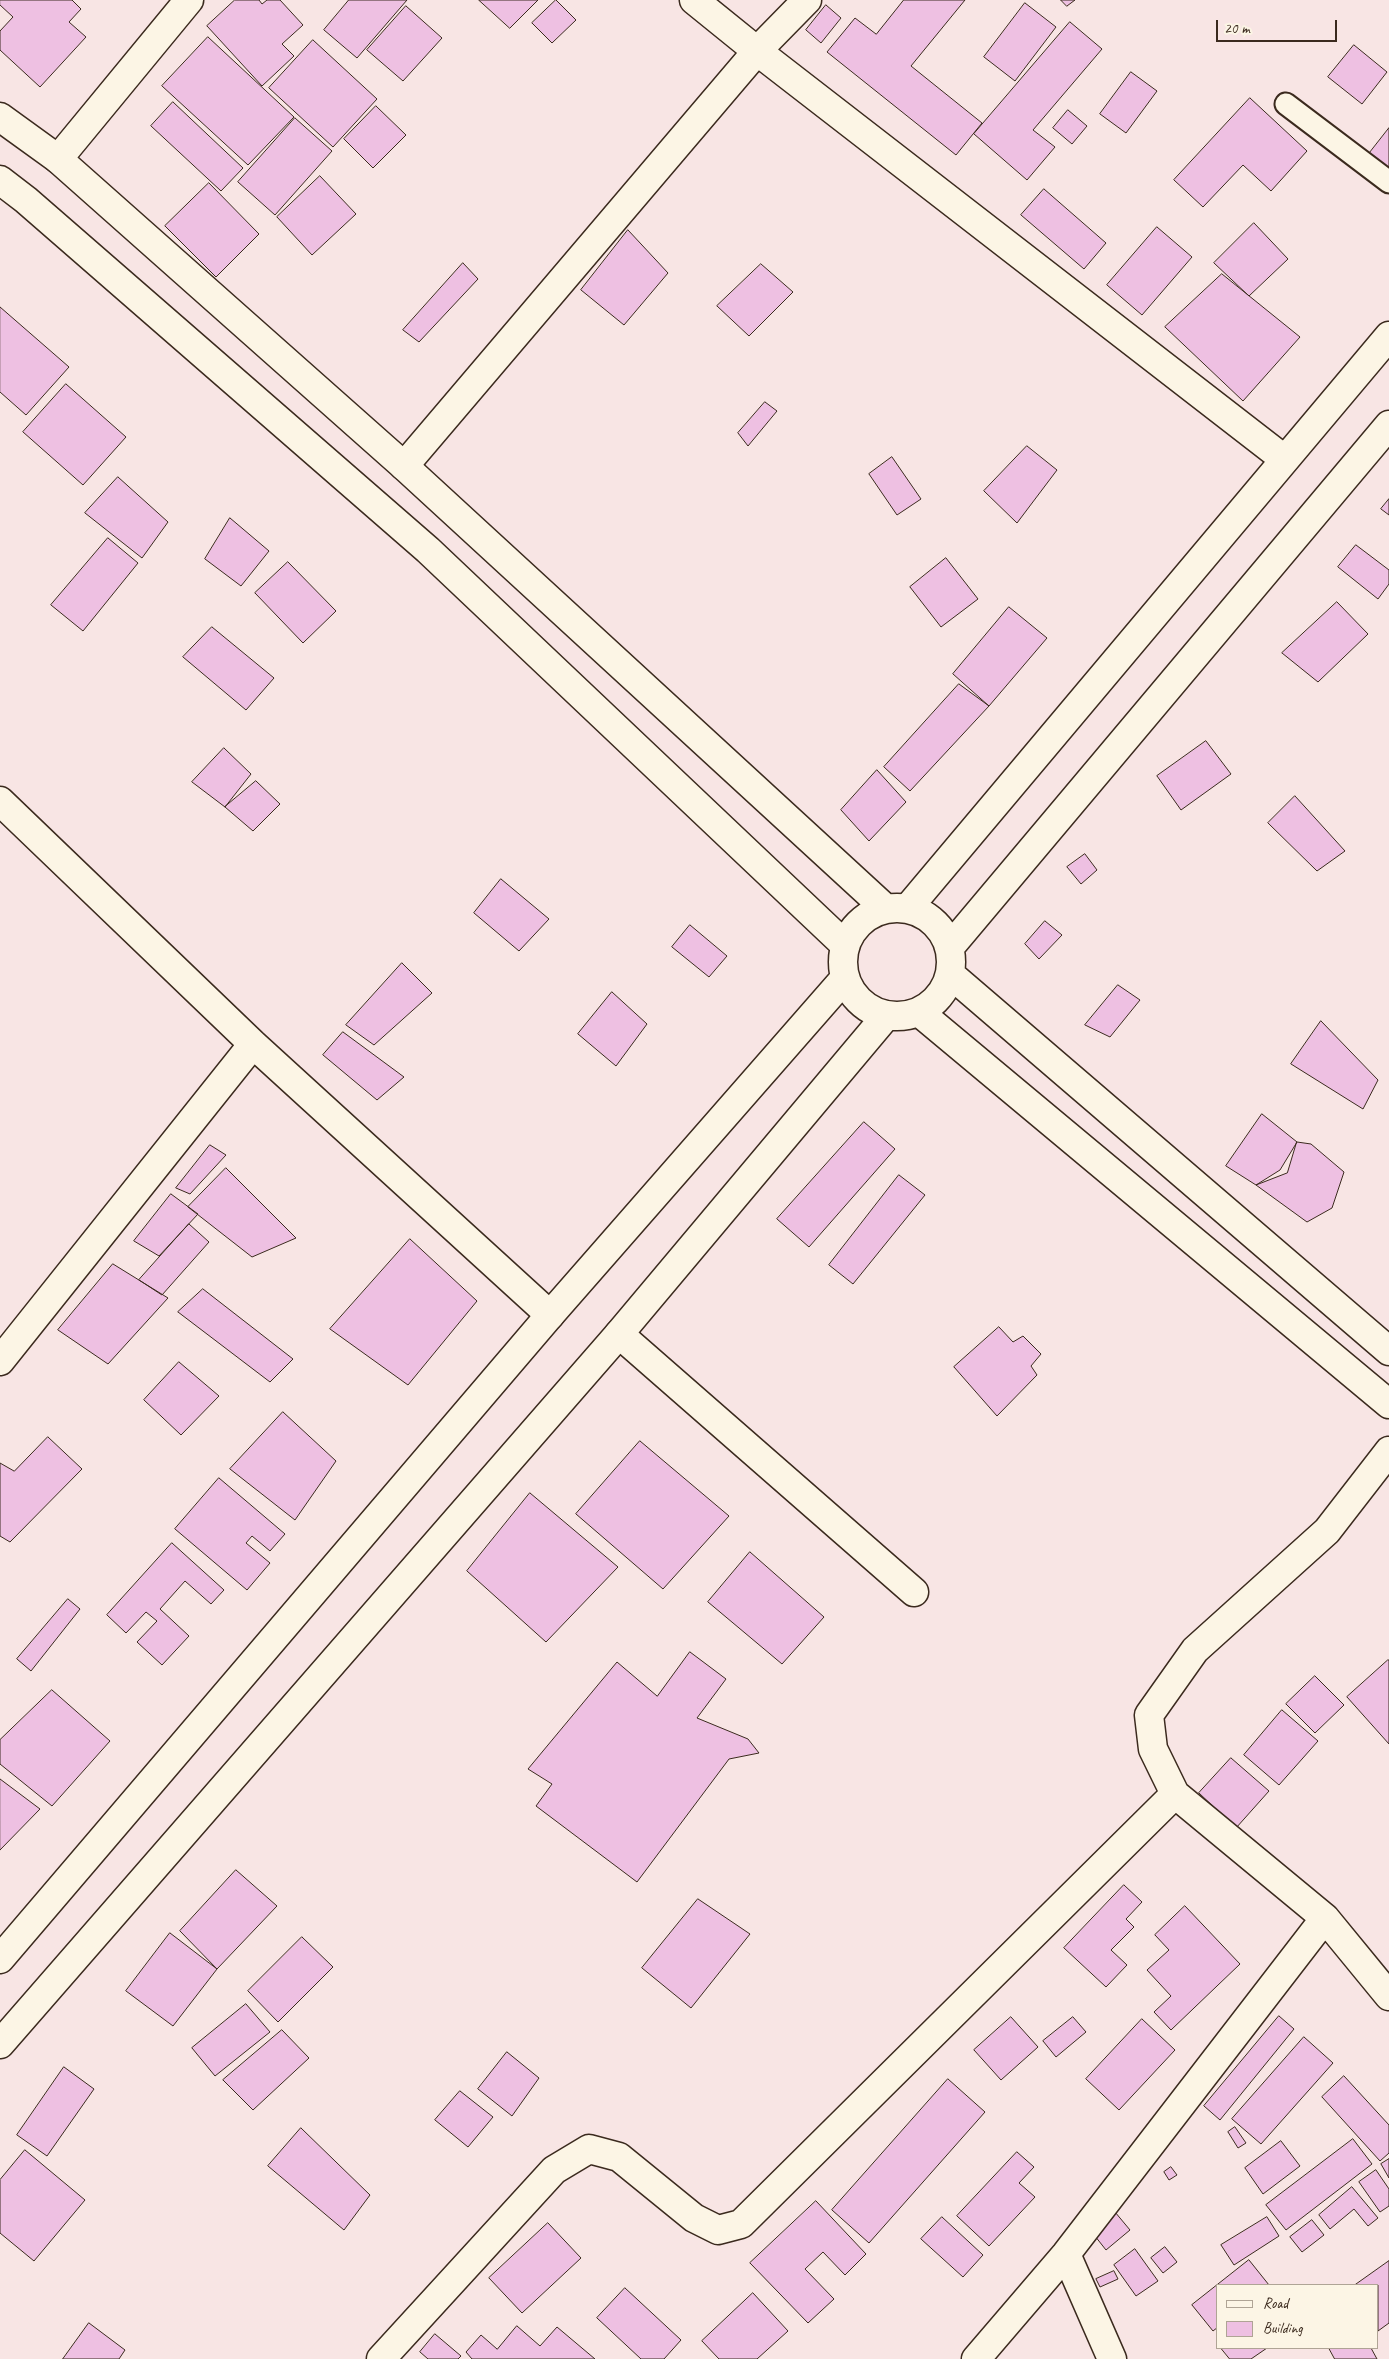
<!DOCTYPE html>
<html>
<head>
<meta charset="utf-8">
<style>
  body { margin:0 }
  #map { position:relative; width:1389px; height:2359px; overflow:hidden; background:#f8e5e4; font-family:Caveat,sans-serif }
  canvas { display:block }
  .legend { position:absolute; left:1216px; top:2284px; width:162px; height:65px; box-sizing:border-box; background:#fcf5e5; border:1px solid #afa495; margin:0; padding:6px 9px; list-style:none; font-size:15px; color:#3b2a1e }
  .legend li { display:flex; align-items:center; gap:10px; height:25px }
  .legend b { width:25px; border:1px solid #afa495 }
  .scale { position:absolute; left:1216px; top:20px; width:121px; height:22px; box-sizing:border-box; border:2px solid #3b2a1e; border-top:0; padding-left:6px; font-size:15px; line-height:18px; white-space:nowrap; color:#3b2a1e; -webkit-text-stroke:4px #fcf5e5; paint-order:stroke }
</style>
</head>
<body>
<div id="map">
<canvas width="1389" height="2359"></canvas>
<ul class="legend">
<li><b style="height:6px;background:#fcf5e5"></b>Road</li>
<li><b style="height:14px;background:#eec0e2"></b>Building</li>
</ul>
<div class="scale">20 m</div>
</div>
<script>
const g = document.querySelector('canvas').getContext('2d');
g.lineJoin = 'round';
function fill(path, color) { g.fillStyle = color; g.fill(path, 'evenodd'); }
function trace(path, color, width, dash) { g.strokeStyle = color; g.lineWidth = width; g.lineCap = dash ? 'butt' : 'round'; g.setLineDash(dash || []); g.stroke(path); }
const building = new Path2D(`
  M0,0H72L81,9L69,22L86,37L40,87L0,50V31L13,17L0,5Z
  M235,0H259L262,4L267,0H280L303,25L282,44L294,56L262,86L207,26Z
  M349,0H407L357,58L324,30Z
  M479,0H538L510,28Z
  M556,0L576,20L552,43L532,23Z
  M904,0H965L911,66L982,123L956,155L827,52L855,18L876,34Z
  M1061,0H1075L1067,6Z
  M1025,3L1056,27L1015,81L984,57Z
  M826,5L841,18L821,43L806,30Z
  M406,6L442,38L403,81L367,50Z
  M1070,22L1102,49L1033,130L1055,147L1027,180L974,134Z
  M208,37L294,117L248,165L162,86Z
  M313,40L377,99L333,147L269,88Z
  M1354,45L1387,72L1362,104L1328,77Z
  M1131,72L1157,91L1126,133L1100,114Z
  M1250,98L1307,151L1271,191L1243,165L1203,207L1174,180Z
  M173,102L243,168L221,191L151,126Z
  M376,106L406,135L373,168L344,139Z
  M1068,110L1087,126L1072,144L1053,128Z
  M295,118L332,151L275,215L238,182Z
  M1389,128V170L1368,155Z
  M320,176L356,214L312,255L277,217Z
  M209,183L259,234L216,277L165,226Z
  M1044,189L1106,243L1084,269L1021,215Z
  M1254,223L1288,259L1249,296L1214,263Z
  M1157,227L1192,257L1142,315L1107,285Z
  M628,230L668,273L624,325L581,290Z
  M463,263L478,279L419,342L403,330Z
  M761,264L793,292L749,336L717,306Z
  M1222,274L1300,337L1243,401L1165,327Z
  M0,307L69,367L26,415L0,392Z
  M66,384L126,437L83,485L23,432Z
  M765,402L777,411L748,446L738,433Z
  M1027,446L1057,470L1017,523L984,491Z
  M892,457L921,499L897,515L869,474Z
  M118,477L168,522L142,558L85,513Z
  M1389,499V515L1381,509Z
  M230,518L269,551L241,586L205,559Z
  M108,538L138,563L83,631L51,605Z
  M1356,545L1389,570V584L1378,599L1338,567Z
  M946,558L978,599L941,627L910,587Z
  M288,562L336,611L303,643L255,593Z
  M1337,602L1368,634L1318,682L1282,653Z
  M1009,607L1047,638L989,706L953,674Z
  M212,627L274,678L246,710L183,657Z
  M959,684L989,706L910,791L884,767Z
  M1206,741L1231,774L1181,810L1157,776Z
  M224,748L251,774L225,807L192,782Z
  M877,770L906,802L869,841L841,810Z
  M256,781L280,804L253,831L225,807Z
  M1295,796L1345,851L1317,871L1268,823Z
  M1085,854L1097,870L1081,884L1067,867Z
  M501,879L549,919L519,951L474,913Z
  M1045,921L1062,935L1039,959L1025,944Z
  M690,925L727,956L709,977L672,947Z
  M402,963L432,993L374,1045L346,1025Z
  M1118,985L1140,1000L1110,1037L1085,1025Z
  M612,992L647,1024L616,1066L578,1034Z
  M1321,1021L1378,1080L1363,1109L1291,1064Z
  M343,1032L404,1077L377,1100L323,1055Z
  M1262,1114L1297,1142L1280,1170L1256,1185L1226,1166Z
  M864,1122L895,1149L809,1247L777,1219Z
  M1297,1142L1311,1144L1344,1172L1332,1208L1307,1222L1256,1185L1287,1173Z
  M210,1145L226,1155L190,1194L176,1188Z
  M226,1168L296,1238L252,1257L188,1207Z
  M899,1175L925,1195L853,1284L829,1265Z
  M171,1194L198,1214L159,1256L134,1241Z
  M189,1224L209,1242L162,1295L139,1280Z
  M410,1239L477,1301L408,1385L330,1329Z
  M113,1264L168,1298L108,1364L58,1330Z
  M203,1289L293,1359L270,1382L178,1312Z
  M999,1327L1013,1342L1023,1336L1041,1354L1031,1366L1037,1375L997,1416L954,1367Z
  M179,1362L219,1396L181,1435L144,1400Z
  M283,1412L336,1461L295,1520L230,1469Z
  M48,1437L82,1469L10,1542L0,1536V1463L14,1471Z
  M640,1441L729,1516L663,1589L576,1514Z
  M219,1478L285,1534L270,1551L252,1536L246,1543L270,1563L247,1590L175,1529Z
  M530,1493L618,1567L546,1642L467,1571Z
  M172,1543L224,1590L211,1604L185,1581L160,1609L189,1636L162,1665L137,1642L157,1621L146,1612L126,1633L107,1615Z
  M750,1552L824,1617L782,1664L708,1602Z
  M68,1599L80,1609L31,1671L17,1659Z
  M690,1652L726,1679L697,1718L748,1739L759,1753L729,1759L637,1882L536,1806L552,1784L528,1769L617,1662L657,1696Z
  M1388,1660H1389V1744L1347,1697Z
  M1315,1676L1344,1705L1315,1733L1286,1704Z
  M52,1690L110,1741L52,1806L0,1764V1740Z
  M1282,1710L1318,1741L1279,1785L1244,1755Z
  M1231,1758L1269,1791L1236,1828L1199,1793Z
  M0,1779L40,1809L0,1850Z
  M236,1870L277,1906L217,1969L180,1931Z
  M1124,1885L1142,1902L1126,1919L1134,1927L1111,1950L1127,1965L1106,1987L1064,1948Z
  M698,1899L750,1934L691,2008L642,1968Z
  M1185,1906L1240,1964L1171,2030L1154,2012L1171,1996L1147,1970L1169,1950L1155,1935Z
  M170,1933L217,1969L173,2026L126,1991Z
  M302,1937L333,1967L278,2022L248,1991Z
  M246,2004L270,2032L215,2076L192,2048Z
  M1279,2016L1294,2029L1220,2120L1204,2106Z
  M1011,2017L1038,2047L1001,2080L974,2050Z
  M1073,2017L1086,2032L1056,2057L1043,2041Z
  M1142,2019L1175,2050L1119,2110L1086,2079Z
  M282,2030L309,2058L253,2110L223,2080Z
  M1304,2037L1333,2063L1261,2144L1232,2119Z
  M507,2052L539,2078L512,2116L478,2089Z
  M64,2067L94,2089L47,2156L17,2135Z
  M1344,2076L1389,2125V2153L1380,2161L1322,2097Z
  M948,2079L985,2112L869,2243L832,2210Z
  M460,2091L493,2117L468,2147L435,2120Z
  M1235,2127L1246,2143L1238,2148L1228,2132Z
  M301,2128L370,2195L344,2230L268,2166Z
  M1353,2139L1372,2164L1286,2230L1266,2205Z
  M1281,2141L1300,2166L1263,2194L1245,2168Z
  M25,2150L85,2200L34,2261L0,2233V2180Z
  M1017,2152L1034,2167L1019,2183L1035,2197L989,2246L957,2216Z
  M1389,2159V2178L1381,2164Z
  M1171,2167L1177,2175L1169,2180L1164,2172Z
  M1376,2170L1389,2189V2206L1380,2212L1359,2182Z
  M1352,2187L1378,2218L1368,2226L1354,2209L1330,2229L1319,2215Z
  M816,2201L866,2254L845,2275L823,2252L805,2269L834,2299L808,2323L750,2263Z
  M1115,2212L1130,2230L1106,2250L1091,2231Z
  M942,2217L983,2255L963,2277L921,2239Z
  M1267,2217L1279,2236L1234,2265L1221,2245Z
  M1312,2220L1324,2235L1302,2252L1290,2237Z
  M548,2223L581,2258L522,2313L489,2278Z
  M1165,2247L1177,2262L1163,2273L1151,2258Z
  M1135,2249L1158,2281L1136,2296L1114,2265Z
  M1249,2260L1269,2285H1218V2327L1213,2331L1192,2305Z
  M1389,2261V2323L1378,2331V2285H1355Z
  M1114,2271L1118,2279L1100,2287L1096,2279Z
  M625,2288L681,2340L664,2359H641L597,2318Z
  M753,2293L788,2331L757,2359H719L702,2341Z
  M89,2323L125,2350L119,2359H63Z
  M517,2326L540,2346L557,2327L595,2359H472L466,2352L481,2335L497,2349Z
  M435,2334L461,2356L458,2359H428L420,2352Z
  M1221,2348H1267L1251,2359H1230Z
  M1329,2348H1371L1377,2359H1335Z`);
const lane = new Path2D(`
  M1286,104L1389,182`);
const street = new Path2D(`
  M694,0L757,51L1284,459
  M58,159L189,0
  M404,466L757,51L807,0
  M0,801L253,1044L550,1315
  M619,1334L914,1592
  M0,1361L253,1044
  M1389,1451L1327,1531L1195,1650L1149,1715L1153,1749L1175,1794L1325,1918L1389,1996
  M1066,2254L1112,2359
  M381,2359L554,2170L589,2149L619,2157L694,2218L718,2230L741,2224L1175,1794
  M976,2359L1066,2254L1325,1918`);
const secondary = new Path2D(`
  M0,117L58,159L404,466L885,908
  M0,180L26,200L428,550L845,945
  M843 962a54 54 0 1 1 108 0a54 54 0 1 1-108 0Z
  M908,908L1389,336
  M950,947L1389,425
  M950,974L1389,1351
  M919,1012L1389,1404
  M0,1959L550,1315L845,978
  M0,2044L619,1334L886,1016`);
fill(building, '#eec0e2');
trace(building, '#3b2a1e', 1);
trace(lane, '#3b2a1e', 25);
trace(street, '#3b2a1e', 31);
trace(secondary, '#3b2a1e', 31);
trace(lane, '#fcf5e5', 21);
trace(street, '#fcf5e5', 28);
trace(secondary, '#fcf5e5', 28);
</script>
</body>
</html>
